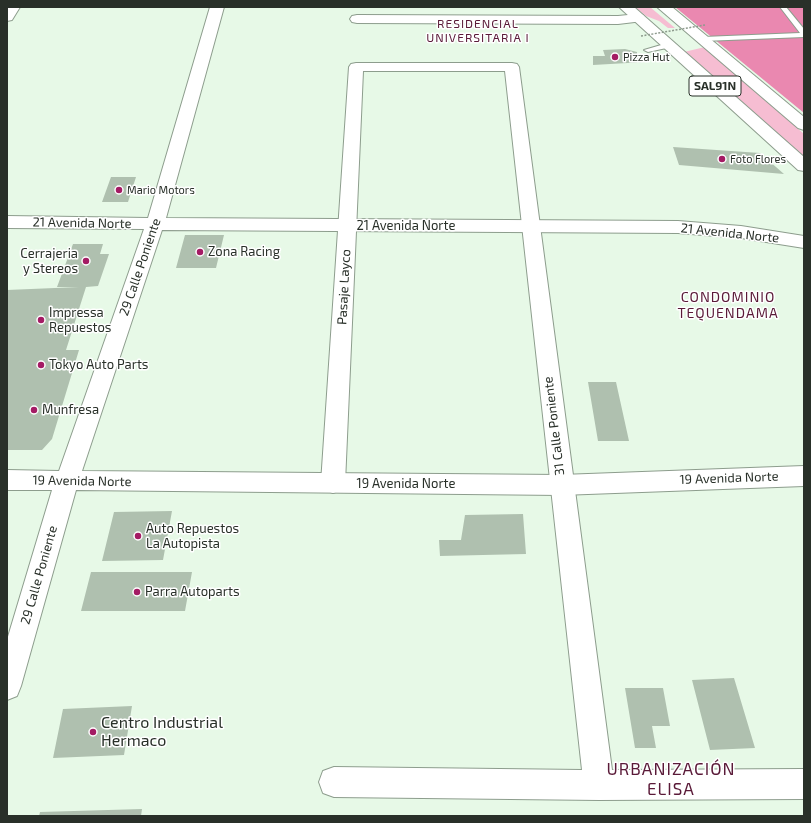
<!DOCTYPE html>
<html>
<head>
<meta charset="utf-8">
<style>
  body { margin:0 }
  #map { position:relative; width:811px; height:823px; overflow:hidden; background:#e7f9e7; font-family:"Exo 2",sans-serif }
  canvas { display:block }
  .frame { position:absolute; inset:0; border:8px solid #293029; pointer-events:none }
</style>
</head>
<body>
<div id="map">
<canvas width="811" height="823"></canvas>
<div class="frame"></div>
</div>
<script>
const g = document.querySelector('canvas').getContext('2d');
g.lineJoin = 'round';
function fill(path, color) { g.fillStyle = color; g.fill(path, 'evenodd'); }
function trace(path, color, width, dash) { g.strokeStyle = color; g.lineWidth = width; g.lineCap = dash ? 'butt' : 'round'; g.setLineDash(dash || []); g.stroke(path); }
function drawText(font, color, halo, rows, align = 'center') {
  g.font = font + ' "Exo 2",sans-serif'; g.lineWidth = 3; g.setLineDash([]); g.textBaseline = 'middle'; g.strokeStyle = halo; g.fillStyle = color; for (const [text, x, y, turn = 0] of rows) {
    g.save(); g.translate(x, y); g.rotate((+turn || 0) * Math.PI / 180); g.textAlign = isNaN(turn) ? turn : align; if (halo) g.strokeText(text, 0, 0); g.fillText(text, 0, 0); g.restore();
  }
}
const green = new Path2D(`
  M635,7H650L675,28H668L659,21L646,16Z
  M705,47L804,134V159L684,52Z`);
const forest = new Path2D(`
  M675,7H804V113Z`);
const building = new Path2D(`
  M625,49L637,52V58H643L645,62L593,65V56H605L603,50Z
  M673,147L760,153L784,174L679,165Z
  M111,177H136L128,202H102Z
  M185,235H224L216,268H176Z
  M73,244H103L100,254H109L98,286L86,287L66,350H79L52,439L42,450H7V290L79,287H57Z
  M588,382H616L629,441H598Z
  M172,511L163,560L102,561L114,512Z
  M523,514L526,554L440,556L439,540H461L465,515Z
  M91,572H192L185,611H81Z
  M734,678L755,748L710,750L692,680Z
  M625,688H663L670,726H652L656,748H635Z
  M132,706L124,755L53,758L63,709Z
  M142,809L141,816H39L40,812Z`);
const lane = new Path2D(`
  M780,7H786L804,29V37L703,41L699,39L703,37L800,33Z
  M668,43L672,45L671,47L648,52L644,50Z`);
const street = new Path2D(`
  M7,7H20L12,20L7,21Z
  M638,14L643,15L645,18L643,21L618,24L357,23L352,22L350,19L352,16L357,15L618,16Z
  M356,63H512L517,64L519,67L612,770L804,769V799L599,800L334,797L323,793L319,782L323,771L334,767L582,770L505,71H363L345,483L341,490L333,493L325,490L321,483L349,67L351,64Z`);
const secondary = new Path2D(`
  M210,7H224L166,218L678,221L741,226L804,236V248L741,238L678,233L162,230L82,471L561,475L804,466V486L561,495L76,490L21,686L17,696L7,700V640L52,490H7V470L59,471L144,229L7,228V216L148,218Z`);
const primary = new Path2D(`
  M619,7H634L804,157V171L798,170Z
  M657,7H672L804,117V130L798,128Z`);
const pathBridge = new Path2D(`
  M641,36L705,25`);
const markers = [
  [615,57,4,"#a41b64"],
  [722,159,4,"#a41b64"],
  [119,190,4,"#a41b64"],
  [200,252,4,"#a41b64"],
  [86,261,4,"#a41b64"],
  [41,320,4,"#a41b64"],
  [41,365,4,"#a41b64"],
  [34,410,4,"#a41b64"],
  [138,536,4,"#a41b64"],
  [137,592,4,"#a41b64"],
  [93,732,4,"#a41b64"]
];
const farPoinames = [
  ["Pizza Hut",623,57],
  ["Foto Flores",730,159],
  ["Mario Motors",127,190]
];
const farNeighbourhoodnames = [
  ["RESIDENCIAL",478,24],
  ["UNIVERSITARIA I",478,38]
];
const shields = [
  [715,86,52]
];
const shieldNames = [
  ["SAL91N",715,86]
];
const streetNames = [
  ["21 Avenida Norte",82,223,1],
  ["21 Avenida Norte",406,226],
  ["21 Avenida Norte",730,233,6],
  ["29 Calle Poniente",140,267,-71],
  ["Pasaje Layco",344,287,-87],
  ["31 Calle Poniente",554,426,-97],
  ["19 Avenida Norte",729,478,-2],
  ["19 Avenida Norte",82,481,1],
  ["19 Avenida Norte",406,484],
  ["29 Calle Poniente",39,575,-74]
];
const poiNames = [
  ["Zona Racing",208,252],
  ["Cerrajeria",78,254,"right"],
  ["y Stereos",78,269,"right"],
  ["Impressa",49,313],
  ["Repuestos",49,328],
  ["Tokyo Auto Parts",49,365],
  ["Munfresa",42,410],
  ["Auto Repuestos",146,529],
  ["La Autopista",146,544],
  ["Parra Autoparts",145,592]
];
const neighbourhoodNames = [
  ["CONDOMINIO",728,297],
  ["TEQUENDAMA",728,313]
];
const nearPoinames = [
  ["Centro Industrial",101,723],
  ["Hermaco",101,741]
];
const nearNeighbourhoodnames = [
  ["URBANIZACIÓN",671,769],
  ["ELISA",671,789]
];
fill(green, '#f6bdd2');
fill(forest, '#ea88b0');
fill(building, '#afc0af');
trace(lane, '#8d9d8d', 2);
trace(street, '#8d9d8d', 2);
trace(secondary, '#8d9d8d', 2);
trace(primary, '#8d9d8d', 2);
fill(lane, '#fff');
fill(street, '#fff');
fill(secondary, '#fff');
fill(primary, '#fff');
trace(pathBridge, '#8e9b8e', 1.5, [2, 1.5]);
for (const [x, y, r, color] of markers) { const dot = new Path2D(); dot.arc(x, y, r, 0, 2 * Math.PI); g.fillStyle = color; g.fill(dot); trace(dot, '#fff', 1.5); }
drawText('11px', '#293029', '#fff', farPoinames, 'left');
g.letterSpacing = '1px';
drawText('12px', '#5a1a38', '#fff', farNeighbourhoodnames);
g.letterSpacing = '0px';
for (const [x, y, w] of shields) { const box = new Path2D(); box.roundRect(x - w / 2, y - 10, w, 20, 3); g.fillStyle = '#fff'; g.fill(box); trace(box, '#293029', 1); }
drawText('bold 12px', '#293029', null, shieldNames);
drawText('13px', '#293029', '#fff', streetNames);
drawText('13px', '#293029', '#fff', poiNames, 'left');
g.letterSpacing = '1px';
drawText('14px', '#5a1a38', '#fff', neighbourhoodNames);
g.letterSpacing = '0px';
drawText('16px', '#293029', '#fff', nearPoinames, 'left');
g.letterSpacing = '1px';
drawText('17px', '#5a1a38', '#fff', nearNeighbourhoodnames);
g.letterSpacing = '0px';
</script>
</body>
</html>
